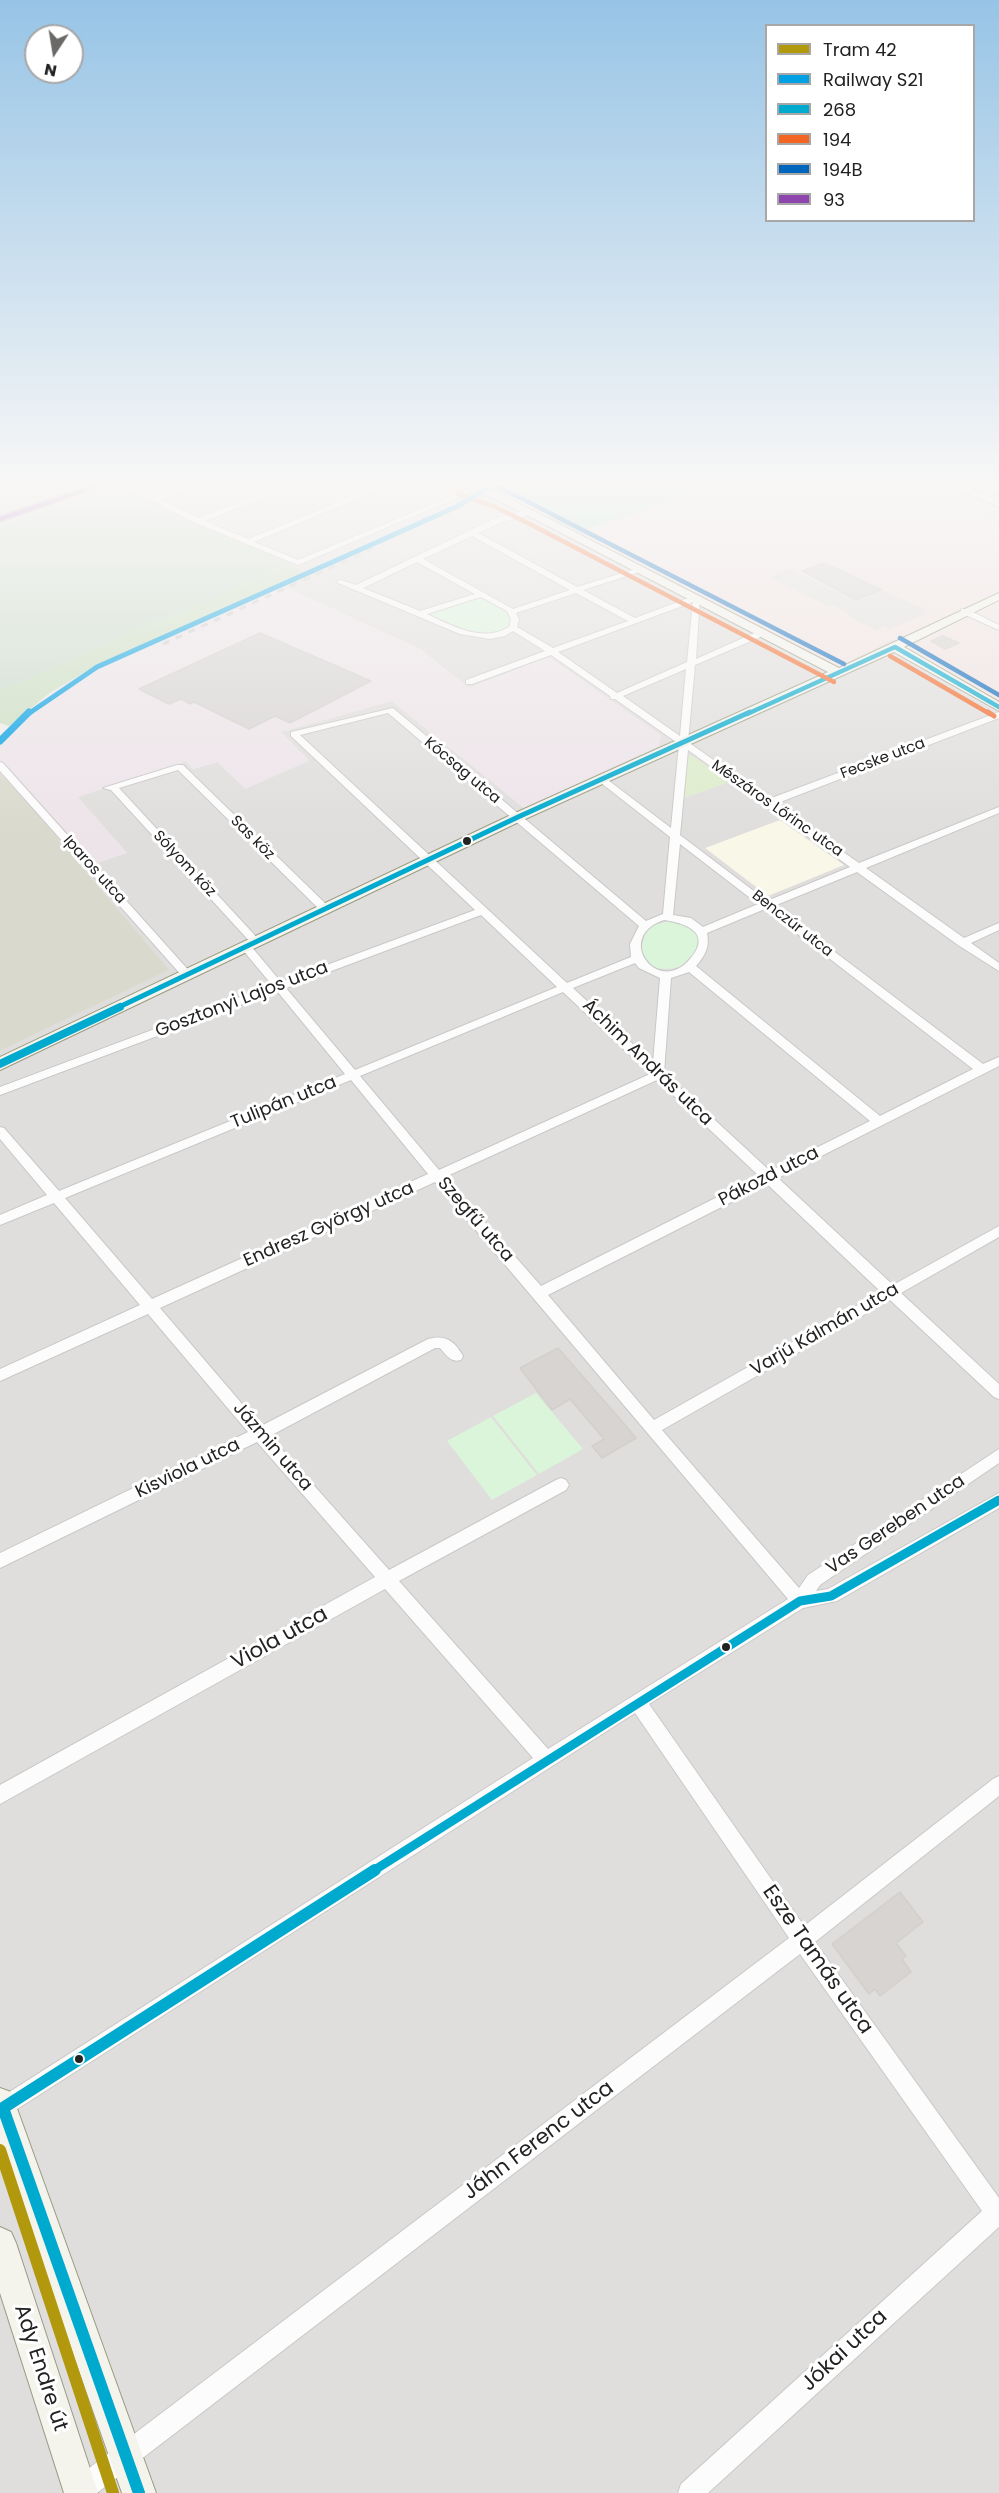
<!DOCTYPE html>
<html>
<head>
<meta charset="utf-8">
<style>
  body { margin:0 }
  #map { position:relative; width:999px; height:2493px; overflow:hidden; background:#f0eeeb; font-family:Poppins,sans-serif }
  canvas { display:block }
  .legend { position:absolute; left:765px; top:24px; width:210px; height:198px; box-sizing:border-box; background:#fff; border:2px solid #a7a7a7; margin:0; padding:8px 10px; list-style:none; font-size:18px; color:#222 }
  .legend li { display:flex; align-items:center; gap:12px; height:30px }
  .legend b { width:30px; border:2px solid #a7a7a7 }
  .north { position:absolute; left:24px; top:24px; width:60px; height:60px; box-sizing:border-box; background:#fff; border:2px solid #a7a7a7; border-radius:50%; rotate:192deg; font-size:16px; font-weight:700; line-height:24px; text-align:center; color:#222 }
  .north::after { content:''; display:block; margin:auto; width:21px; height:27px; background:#6a6968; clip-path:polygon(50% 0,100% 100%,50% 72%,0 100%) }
</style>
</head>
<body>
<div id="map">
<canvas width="999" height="2493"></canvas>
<ul class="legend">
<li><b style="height:8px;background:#b2980c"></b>Tram 42</li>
<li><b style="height:8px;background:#00a0e3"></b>Railway S21</li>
<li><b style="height:8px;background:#00a9ce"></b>268</li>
<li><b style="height:8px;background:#f26522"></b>194</li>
<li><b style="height:8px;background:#0065bd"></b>194B</li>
<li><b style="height:8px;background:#8e44ad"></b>93</li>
</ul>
<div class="north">N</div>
</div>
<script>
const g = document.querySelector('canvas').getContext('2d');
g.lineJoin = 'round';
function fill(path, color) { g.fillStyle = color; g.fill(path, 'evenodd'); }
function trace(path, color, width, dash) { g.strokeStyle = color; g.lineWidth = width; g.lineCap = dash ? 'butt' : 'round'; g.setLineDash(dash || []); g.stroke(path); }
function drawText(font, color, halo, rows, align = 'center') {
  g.font = font + ' Poppins,sans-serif'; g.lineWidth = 6; g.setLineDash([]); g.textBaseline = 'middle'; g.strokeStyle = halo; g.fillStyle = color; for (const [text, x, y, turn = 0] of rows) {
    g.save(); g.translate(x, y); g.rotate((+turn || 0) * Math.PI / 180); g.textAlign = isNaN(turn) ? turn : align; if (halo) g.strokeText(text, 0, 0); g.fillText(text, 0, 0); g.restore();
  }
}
const residential = new Path2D(`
  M0,484H113L0,525Z
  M118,484H471L483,489L456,505L306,572L289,564L290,561Z
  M489,491L507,497L576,533L893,639L999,703V2493H0V1051L168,970L83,868L126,852L77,797L186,761L193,769L217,762L309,760L280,732L392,701L524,808L549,657L469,688L420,649L282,586L454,510Z`);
const commercial = new Path2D(`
  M718,484H943L999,507V703L894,639L839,668L576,533Z`);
const industrial = new Path2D(`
  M490,484H500L463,506L283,586L420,649L469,688L549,657L661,735L659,746L524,808L392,701L281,732L309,761L245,789L217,762L193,769L185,761L78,797L127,853L83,868L0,773V736L32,707L69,681L131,649L430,517L464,500Z`);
const education = new Path2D(`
  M780,820L844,865L768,896L705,848Z`);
const construction = new Path2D(`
  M0,773L35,811L169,970L0,1051Z`);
const grass = new Path2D(`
  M691,755L730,782L684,798L686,757Z`);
const forest = new Path2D(`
  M289,564L306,572L95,666L51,692L9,726L0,723V691L3,688Z`);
const cemetery = new Path2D(`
  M113,484H118L291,561L289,564L0,691V525Z`);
const park = new Path2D(`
  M482,594L500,604L514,617L507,633L473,635L419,614Z
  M668,921L689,925L699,936L693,961C662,979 627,966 649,927Z
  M536,1393L583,1449L539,1474L493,1416Z
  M491,1417L537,1475L492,1500L447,1441Z`);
const pitch = new Path2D(`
  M500,484H718L576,533L546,517L551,515L519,499L514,501L489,491Z`);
const parking = new Path2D(`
  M869,484H930L999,515L883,490Z
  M789,569L856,601L884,591L926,610L923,612L927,614L889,629L884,626L876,630L848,616L850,614L833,605L830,607L769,577Z`);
const building = new Path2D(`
  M824,563L882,590L856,600L802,571Z
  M260,633L371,681L290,723L275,716L249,729L194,702L191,704L181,699L169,704L139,689Z
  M943,636L959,643L945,649L931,641Z
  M558,1348L626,1426L636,1438L602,1458L592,1446L604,1439L570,1399L552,1410L520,1368Z
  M900,1892L923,1922L896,1943L906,1956L902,1959L911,1972L880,1996L875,1989L869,1994L832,1944Z`);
const street = new Path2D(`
  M119,484H127L155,497L193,484H201L161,500L199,518L289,484H297L205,521L248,539L383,484H391L254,542L298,560L472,488L477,489L298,565L196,523Z
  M529,510L533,512L532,514L502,522L478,533L577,587L642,567V571L583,590L635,618L694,596H700L696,659L759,631H765V635L695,665L688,742L769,799L999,712V718L775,804L859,863L999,807V813L866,868L964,938L999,923V930L971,943L999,963V971L958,945L857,872L774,906L983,1064L999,1057V1066L778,1178L893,1285L999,1226V1237L901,1293L999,1384V1399L994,1397L890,1300L662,1430L799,1588L808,1575L999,1449V1463L820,1585L816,1591L828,1589L999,1493V1508L837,1601L803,1608L649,1704L804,1926L993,1779L999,1776V1796L815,1942L999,2198V2227L708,2493H678L681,2484L982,2211L800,1954L97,2493H65L68,2484L789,1938L635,1713L0,2120V2098L533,1758L385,1589L0,1804V1785L375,1577L257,1442L0,1568V1553L248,1432L148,1314L0,1381V1369L140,1305L54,1203L0,1225V1215L47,1195L0,1139V1127L4,1128L59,1191L345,1074L277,991L0,1095V1087L272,985L242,949V945H250L281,982L475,910L291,736V732L393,708L646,921L663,914L670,837L596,779L604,777L671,828L679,744L615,699H611L610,696L551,655L472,684H466V680L545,651L513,631L505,636L490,639L460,634L336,582L340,580L356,585L496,518ZM472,536L570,590L513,609L423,559ZM417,562L475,594L420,611L363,588ZM576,593L628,621L553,648L517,627L519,620L516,613ZM481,597L507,611L511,620L509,627C482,643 453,626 427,614ZM693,602L687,662L617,693L558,652ZM686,669L680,736L623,696ZM388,713L639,926L630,944L631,957L567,983L300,735ZM688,750L850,867L767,901L680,835ZM680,844L758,904L703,927L691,918L673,915ZM765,909L973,1069L880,1116L696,966C705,956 710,947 707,933ZM481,915L557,987L355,1070L286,988ZM664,920C686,923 713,933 690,959C658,997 613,937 664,920ZM635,963L639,968L660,978L653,1063L573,988ZM689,972L870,1121L770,1171L664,1073L671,978ZM563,992L650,1074L439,1170L360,1076ZM351,1080L428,1174L152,1299L65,1198ZM657,1080L759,1176L541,1286L445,1177ZM435,1182L788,1599L548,1749L399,1581L566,1490L569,1485L566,1480L561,1478L556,1480L389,1570L270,1436L435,1348H440C446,1355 451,1363 461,1360L463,1356C455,1341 445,1334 428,1339L261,1426L160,1308ZM767,1184L881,1292L654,1420L548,1295Z
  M961,609H967L999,625V630L961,613Z
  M0,762L3,763L191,973V977H183L0,771Z
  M177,765H183L329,907V911H321L178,770L119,788L261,942L256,945L252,944L111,790L103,788Z`);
const secondary = new Path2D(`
  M93,484H107L0,522V516Z
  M456,484H470L501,494L839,668L999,593V600L904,647L999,702V711L894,652L523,820L0,1070V1057L513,814L828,672L525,514L493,498Z
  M946,484H959L999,500V507Z
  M0,2088L11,2092L15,2103L156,2493H122L0,2146Z
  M0,2227L11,2232L16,2243L98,2493H64L0,2293Z`);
const primary = new Path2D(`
  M978,484H993L999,487V495Z`);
const rail = new Path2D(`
  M163,644L357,556L406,529`);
const bus1Far4 = new Path2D(`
  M747,714L895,647L999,707`);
const bus1Far3 = new Path2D(`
  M117,1008L518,817L750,712`);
const bus1Far2 = new Path2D(`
  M0,1064L120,1007`);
const bus1Far1 = new Path2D(`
  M373,1871L800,1601L831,1596L999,1500`);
const bus1 = new Path2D(`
  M139,2493L3,2108L375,1870`);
const bus2Far1 = new Path2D(`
  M458,494L493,506L524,521L834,682
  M890,656L990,714`);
const bus2 = new Path2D(`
  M988,712L994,716`);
const bus3 = new Path2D(`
  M493,484L844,664
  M900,638L999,695`);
const bus4 = new Path2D(`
  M0,519L102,484`);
const rail1Far1 = new Path2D(`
  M28,714L97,667L458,506L494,484`);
const rail1 = new Path2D(`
  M0,741L29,712`);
const tram1 = new Path2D(`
  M0,2150L113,2493`);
const markers = [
  [467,841,5,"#222"],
  [726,1647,5,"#222"],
  [79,2059,5,"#222"]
];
const farStreetnames = [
  ["Fecske utca",883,759,-21],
  ["Kócsag utca",462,771,40],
  ["Mészáros Lőrinc utca",777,809,35],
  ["Sas köz",252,838,45],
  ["Sólyom köz",184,864,47],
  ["Iparos utca",94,870,48],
  ["Benczúr utca",792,924,38]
];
const streetNames = [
  ["Gosztonyi Lajos utca",242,1000,-21],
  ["Áchim András utca",647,1063,44],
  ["Tulipán utca",284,1103,-22],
  ["Pákozd utca",769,1177,-27],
  ["Szegfű utca",475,1220,49],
  ["Endresz György utca",329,1225,-24],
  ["Varjú Kálmán utca",825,1330,-30],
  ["Jázmin utca",272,1447,49],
  ["Kisviola utca",188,1469,-26],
  ["Vas Gereben utca",896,1525,-34]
];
const nearStreetnames = [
  ["Viola utca",280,1639,-29],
  ["Esze Tamás utca",817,1960,55],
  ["Jáhn Ferenc utca",539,2141,-37],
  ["Jókai utca",845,2351,-43],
  ["Ady Endre út",40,2368,72]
];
fill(residential, '#dfdedc');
fill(commercial, '#f1e3e1');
fill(industrial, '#ede4e9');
fill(education, '#f8f7e8');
fill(construction, '#d9d9cd');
fill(grass, '#ddeccb');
fill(forest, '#cbdec1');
fill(cemetery, '#cadbca');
fill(park, '#daf5da');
fill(pitch, '#b7e6d2');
fill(parking, '#e0dfde');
fill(building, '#d7d4d2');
trace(building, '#d3d0cc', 1.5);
trace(street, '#c9c8c7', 2);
trace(secondary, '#999a82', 2);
trace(primary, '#a79c86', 3);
fill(street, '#fdfcfc');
fill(secondary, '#f4f4ed');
fill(primary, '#f3ede7');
trace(rail, '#ccc', 3, [7, 7]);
trace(bus1Far4, '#00a9ce', 4.5);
trace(bus1Far3, '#00a9ce', 5);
trace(bus1Far2, '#00a9ce', 8);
trace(bus1Far1, '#00a9ce', 9);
trace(bus1, '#00a9ce', 12);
trace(bus2Far1, '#f26522', 4.5);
trace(bus2, '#f26522', 5);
trace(bus3, '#0065bd', 4.5);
trace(bus4, '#8e44ad', 4.5);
trace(rail1Far1, '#00a0e3', 5);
trace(rail1, '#00a0e3', 7);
trace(tram1, '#b2980c', 12);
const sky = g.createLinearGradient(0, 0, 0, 833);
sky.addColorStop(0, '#97c4e6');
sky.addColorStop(0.58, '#f8f7f6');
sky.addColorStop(1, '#f8f7f600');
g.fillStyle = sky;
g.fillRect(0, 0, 999, 833);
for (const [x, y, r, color] of markers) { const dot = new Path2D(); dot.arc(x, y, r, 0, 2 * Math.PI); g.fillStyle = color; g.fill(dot); trace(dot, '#fff', 2); }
drawText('15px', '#222', '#fff', farStreetnames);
drawText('18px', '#222', '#fff', streetNames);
drawText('21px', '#222', '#fff', nearStreetnames);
</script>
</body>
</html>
